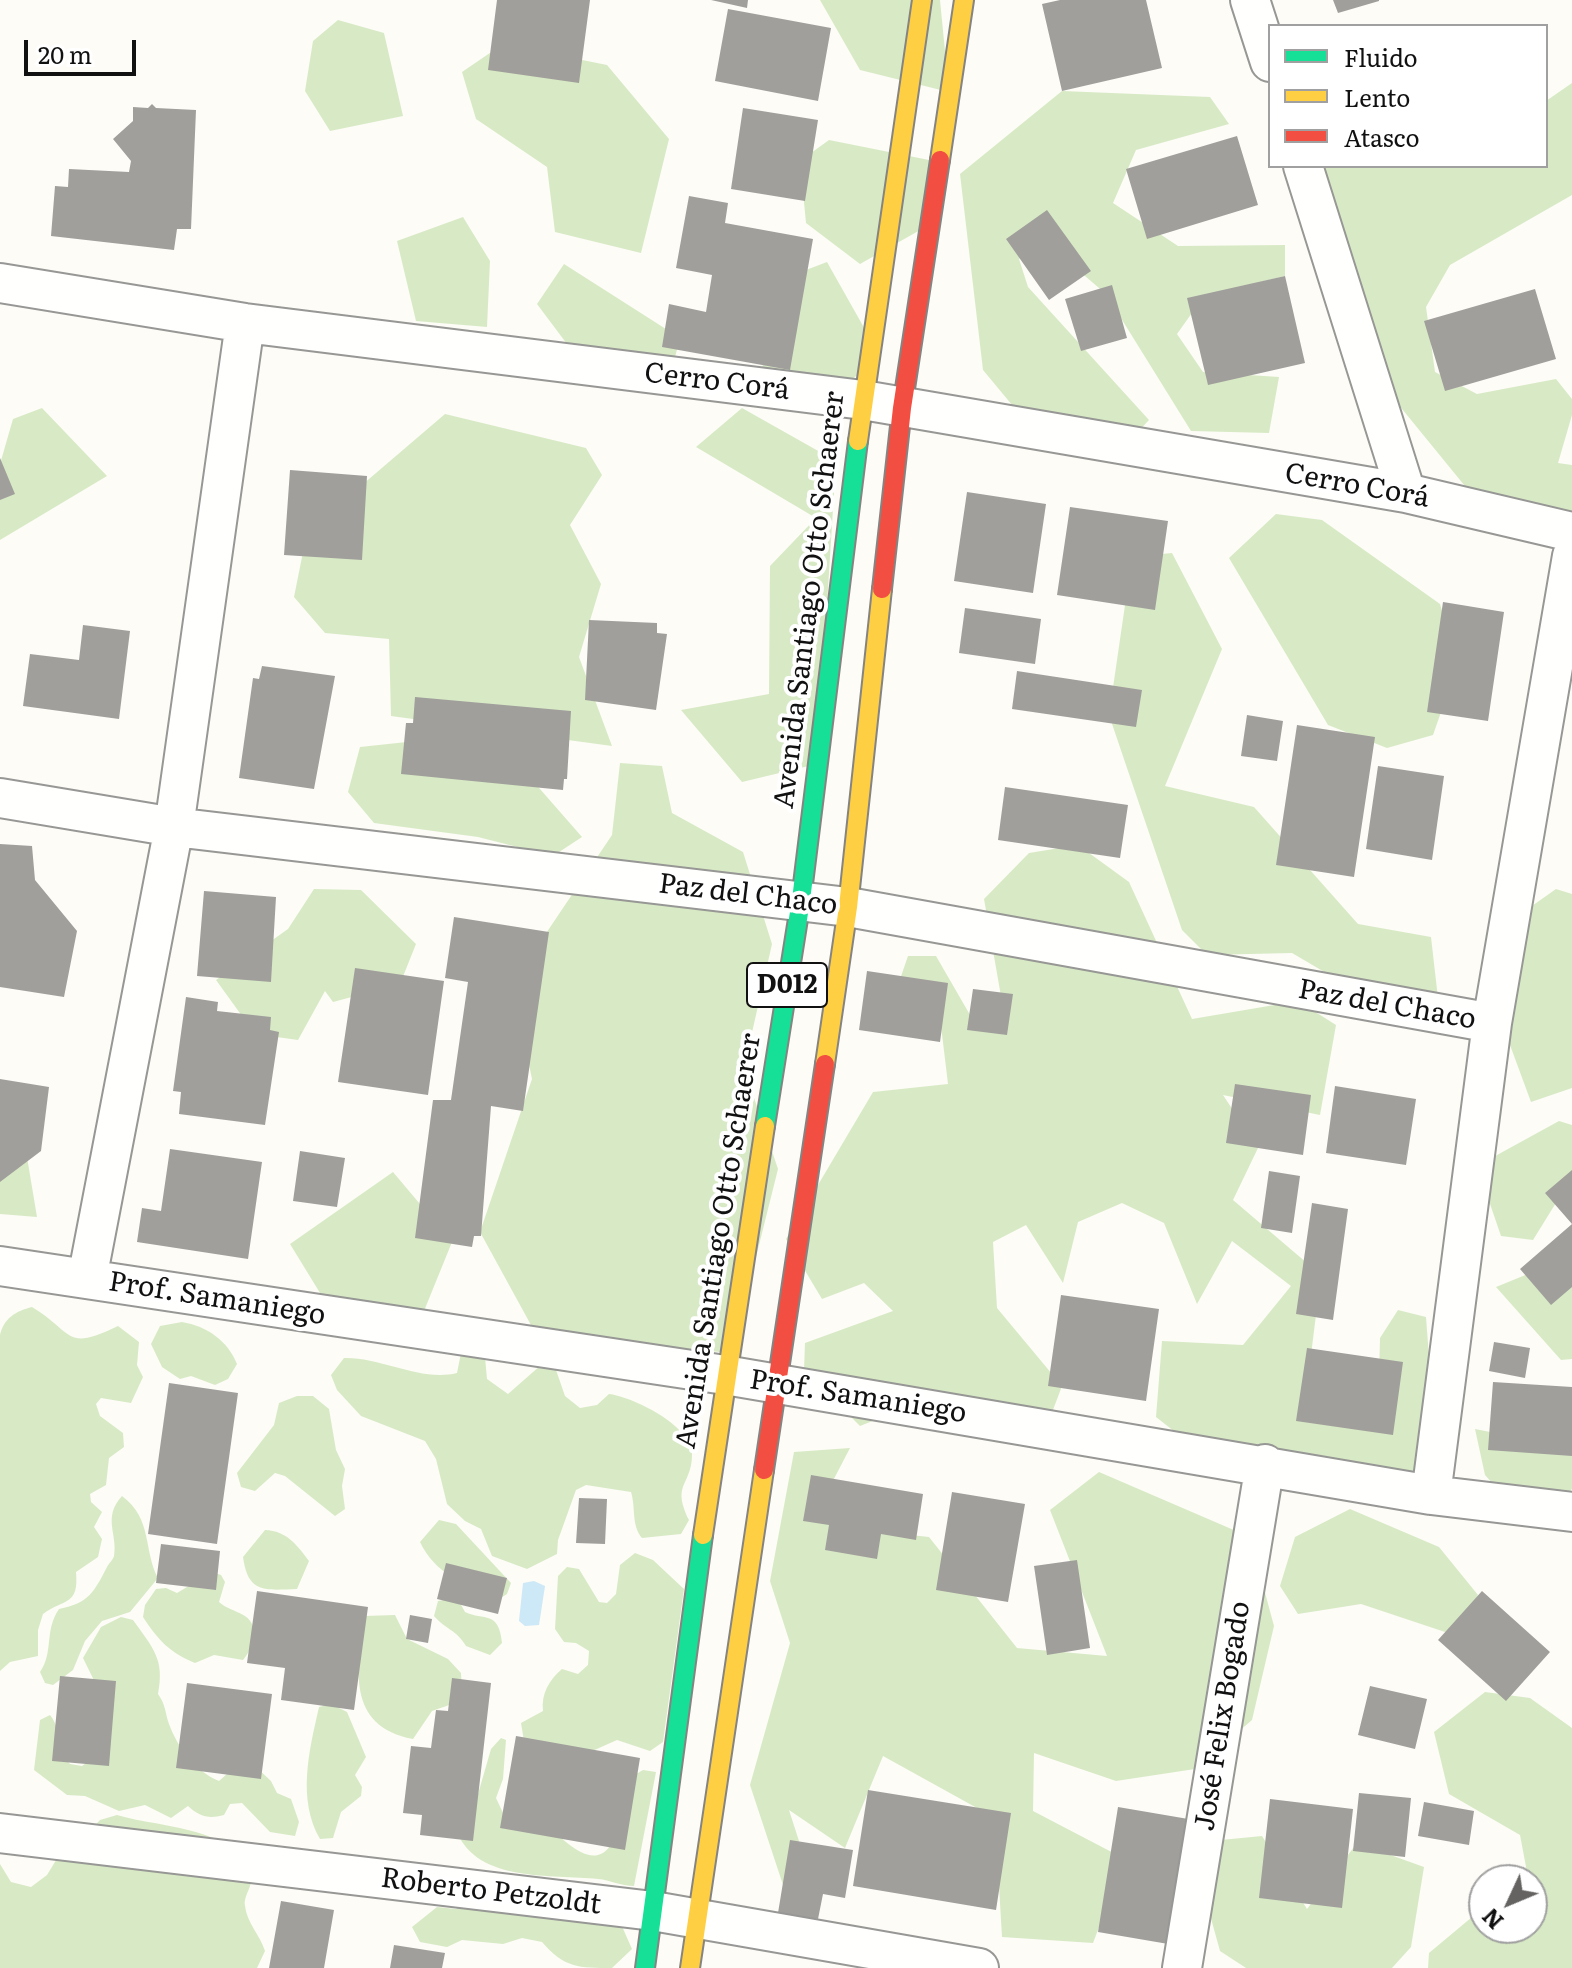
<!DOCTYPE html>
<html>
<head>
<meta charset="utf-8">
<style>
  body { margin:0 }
  #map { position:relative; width:1572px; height:1968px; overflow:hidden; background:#fdfcf7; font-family:Literata,serif }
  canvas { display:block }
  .legend { position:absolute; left:1268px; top:24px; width:280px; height:144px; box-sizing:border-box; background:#fff; border:2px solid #a0a0a0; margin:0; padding:10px 14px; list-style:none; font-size:24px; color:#111 }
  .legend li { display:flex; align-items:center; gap:16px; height:40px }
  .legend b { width:40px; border:2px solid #a0a0a0 }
  .north { position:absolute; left:1468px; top:1864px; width:80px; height:80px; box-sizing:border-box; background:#fff; border:2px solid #a0a0a0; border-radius:50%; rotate:226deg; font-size:22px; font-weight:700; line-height:32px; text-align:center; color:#111 }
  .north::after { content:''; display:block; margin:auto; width:28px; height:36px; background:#646362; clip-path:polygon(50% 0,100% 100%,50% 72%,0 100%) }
  .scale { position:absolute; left:24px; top:40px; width:112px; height:36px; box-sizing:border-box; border:4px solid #111; border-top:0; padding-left:10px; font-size:24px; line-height:28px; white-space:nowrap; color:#111; -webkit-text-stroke:6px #fff; paint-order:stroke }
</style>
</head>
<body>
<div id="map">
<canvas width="1572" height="1968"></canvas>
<ul class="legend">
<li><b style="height:10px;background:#16e098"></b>Fluido</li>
<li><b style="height:10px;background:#ffcf43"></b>Lento</li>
<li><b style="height:10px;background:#f24e42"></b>Atasco</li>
</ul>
<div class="north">N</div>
<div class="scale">20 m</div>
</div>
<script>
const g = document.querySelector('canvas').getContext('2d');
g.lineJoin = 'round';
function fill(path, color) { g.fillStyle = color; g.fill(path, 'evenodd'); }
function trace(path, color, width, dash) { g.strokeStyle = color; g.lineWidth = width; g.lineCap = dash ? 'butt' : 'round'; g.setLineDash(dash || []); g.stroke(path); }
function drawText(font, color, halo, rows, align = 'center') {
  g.font = font + ' Literata,serif'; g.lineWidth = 8; g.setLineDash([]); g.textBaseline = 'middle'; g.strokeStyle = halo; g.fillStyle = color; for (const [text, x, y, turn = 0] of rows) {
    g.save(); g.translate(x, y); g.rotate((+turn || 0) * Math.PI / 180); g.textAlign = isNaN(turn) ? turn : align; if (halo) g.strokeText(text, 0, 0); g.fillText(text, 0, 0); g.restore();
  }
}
const forest = new Path2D(`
  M820,0H940L949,92L860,70Z
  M338,20L384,33L403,116L330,131L305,91L313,41Z
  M503,44L607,65L669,139L641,253L555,232L547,167L476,119L462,72Z
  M1572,83V195L1450,265L1426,307L1435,372L1477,394L1556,379L1572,399V415L1558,463L1572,465V542L1500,529L1380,382L1298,166H1546V101Z
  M1062,91L1210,97L1229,124L1136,150L1113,203L1178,246L1285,245V276L1204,296L1177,334L1203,372L1279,377L1269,433L1191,431L1106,294L1043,240L1019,259L1028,287L1149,420L1116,455L1047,447L983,370L960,174Z
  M829,140L934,161L929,225L860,264L806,223L800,161Z
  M463,217L490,261L487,327L416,321L397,241Z
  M827,262L880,356L825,402L746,387L779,345L785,278Z
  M564,264L680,338L669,380L579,360L537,304Z
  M42,408L107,476L0,540V464L13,419Z
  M742,408L836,461L817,764L742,782L681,710L769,694L770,566L816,518L696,447Z
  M445,414L586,448L602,475L570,525L601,584L579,657L612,746L391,716L389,639L325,633L294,597L307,532Z
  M1276,514L1322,520L1440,604L1458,664L1433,735L1387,748L1328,725L1229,558Z
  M1172,553L1222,649L1165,786L1254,807L1358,924L1431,937L1439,1007L1389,1010L1292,953L1207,955L1182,930L1109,715L1132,557Z
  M491,733L582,837L553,856L478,837L374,823L348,792L360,747Z
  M620,763L662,766L672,813L743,852L772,944L744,1068L778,1169L732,1353L537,1336L480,1232L532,1079L512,984L612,835Z
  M1078,845L1129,882L1192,1019L1298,1001L1336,1025L1320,1115L1223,1095L1258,1148L1233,1200L1321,1275L1308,1379L1378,1417L1380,1338L1398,1310L1426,1317L1437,1462L1401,1492L1324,1471L1250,1491L1156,1417L1162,1341L1243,1345L1291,1286L1232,1241L1197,1304L1164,1223L1122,1203L1078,1222L1063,1283L1026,1225L993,1242L997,1308L1062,1386L1039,1447L903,1409L860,1426L804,1370L805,1343L893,1311L864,1283L822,1299L786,1239L873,1092L948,1084L941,1026L898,985L908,956H936L977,1027L1006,1025L984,899L1029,853Z
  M314,889L361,890L416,944L400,984L333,1002L325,991L298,1040L255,1034L216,980L288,929Z
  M1556,889L1572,894V1088L1531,1102L1486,980L1495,932Z
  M1559,1121L1572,1125V1177L1533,1240L1501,1236L1477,1166Z
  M0,1155L27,1157L37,1217L0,1214Z
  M393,1172L452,1242L424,1311L328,1306L290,1244Z
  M1545,1267L1572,1283V1359L1561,1360L1496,1287Z
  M32,1307C75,1333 64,1352 118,1326L139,1342L137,1365L143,1377L131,1403L101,1398L96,1404L100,1416L123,1433L124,1447L109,1458L106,1485L90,1494L91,1502L102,1512L94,1527L102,1539L98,1557L76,1572C79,1606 65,1598 43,1614L38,1630V1656L10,1662L0,1671V1335C4,1318 16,1311 32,1307Z
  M182,1322C207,1326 228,1341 237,1364L228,1379L215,1385L191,1376L180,1379L162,1367L151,1344L160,1326Z
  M461,1353L485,1357L487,1379L508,1394L541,1365L555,1367L565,1396L580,1408L597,1405L609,1394C633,1397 691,1425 692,1454C692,1486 671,1483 689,1520L681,1534L642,1538C631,1525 636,1508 631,1492L586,1485L576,1490L558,1540L557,1554L527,1569L492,1556L481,1529L465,1521L447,1504L436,1459L425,1441L361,1416L337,1390L331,1375L344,1358C382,1357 420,1382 457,1373Z
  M297,1396H313L329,1409L336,1450L345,1469L342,1486L345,1509L335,1516L285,1476L275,1473L255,1491L241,1487L237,1473L274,1425L279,1403Z
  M1475,1429L1572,1448V1489L1551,1509L1519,1513L1485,1475Z
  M850,1448L824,1498L837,1527L929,1537L1017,1648L1107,1656L1050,1510L1099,1472L1250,1537L1274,1626L1252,1720L1195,1769L1116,1781L1034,1753L1033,1811L1125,1859L1093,1943L1002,1937L995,1818L883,1756L845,1848L789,1810L808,1869L785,1891L750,1785L790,1643L770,1581L794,1452Z
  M122,1496C153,1519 143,1550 158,1578L130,1612L102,1621L85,1641L73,1670L53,1685L45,1683L40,1672C54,1652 44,1631 59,1609C89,1603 94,1592 107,1567C109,1563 113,1560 114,1556C118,1534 102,1518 122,1496Z
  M1350,1509L1439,1547L1478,1595L1454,1635L1361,1604L1298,1614L1280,1586L1295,1537Z
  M439,1520L456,1524L511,1583L507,1594L496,1601C466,1585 435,1574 420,1542Z
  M265,1530C287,1531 297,1545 309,1561L297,1589C265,1590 248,1594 243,1557Z
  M635,1553L653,1560L684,1589L663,1742L650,1751L617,1740L590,1752L524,1741L521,1723L543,1711C541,1694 549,1680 562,1669L578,1674L588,1665L589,1651L576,1643L564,1642L555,1629L558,1576L567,1567L579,1569L599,1602L607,1603L616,1594L620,1565Z
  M212,1572L221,1575L225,1582L219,1602C232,1614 257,1612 253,1636C251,1646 250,1652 243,1660L214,1655L195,1663C170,1653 158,1640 143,1617L145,1605L156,1589L166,1588L177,1593Z
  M449,1599L459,1601L465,1612C484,1621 499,1610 502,1643L490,1655L466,1646C457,1630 445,1629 434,1616L438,1601Z
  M395,1615L407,1639L448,1659L461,1673C463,1705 460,1701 432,1711L413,1739C345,1726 357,1667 365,1616Z
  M121,1617L133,1620C153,1648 165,1659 158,1694C166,1705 165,1713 169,1724C178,1748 195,1771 219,1781L236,1766L256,1767L271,1781L277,1793L291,1799L299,1822L295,1836L270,1832L242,1803L230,1804L224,1815C209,1819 200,1817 188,1806L171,1818L145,1805L119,1811L85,1796L67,1795L34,1770L40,1720L50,1715C62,1730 57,1749 70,1764L82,1766L100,1753L109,1711L83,1658L101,1627Z
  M1485,1692L1530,1698L1572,1728V1968H1428L1429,1953L1484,1907V1928H1532V1880H1517L1527,1872L1520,1835L1449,1794L1434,1732Z
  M331,1704L347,1712L366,1757L355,1775L362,1787L361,1796L341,1812L333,1838L320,1839C297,1799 309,1751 319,1707Z
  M501,1738L506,1740L503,1779L496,1798L504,1815C516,1818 535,1819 546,1826C563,1837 593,1875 612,1843C622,1825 625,1797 631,1777L643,1770L656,1772L634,1886C621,1886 610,1880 598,1879C552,1874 478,1883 457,1832L474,1808L491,1749Z
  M117,1815C155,1827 232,1826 250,1871C256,1884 243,1894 245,1906C247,1923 260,1935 265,1951L257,1968H0V1864L11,1882L31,1887L47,1875L61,1852L79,1843L100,1820Z
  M1262,1836L1307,1909L1357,1843L1424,1867L1411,1947L1392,1968H1246L1220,1951L1202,1886L1221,1840Z
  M589,1883L606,1890L632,1949L612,1968C579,1968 564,1968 542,1942L522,1938L503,1944L462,1940L447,1947L420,1942L412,1927L437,1907L456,1909L466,1901L572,1894Z`);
const water = new Path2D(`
  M534,1581L545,1586L539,1625L525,1626L519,1621L523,1583Z`);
const building = new Path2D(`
  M497,0H590L579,83L488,70Z
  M711,0H748L747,8Z
  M1060,0H1146L1162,68L1062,91L1042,4Z
  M1333,0H1379V1L1338,13Z
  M728,9L831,28L818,101L715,81Z
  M152,104L156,108L196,110L191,229H177L174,250L51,236L55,186L68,187L69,169L129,172L131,161L113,139L133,121V107L148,108Z
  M743,108L818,120L805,201L731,189Z
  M1237,136L1258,205L1147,239L1126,169Z
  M689,196L728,203L725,223L813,239L790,370L662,347L669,304L706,312L712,275L676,268Z
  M1047,210L1091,271L1049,300L1006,239Z
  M1285,276L1305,363L1208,385L1187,298Z
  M1112,285L1127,338L1081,351L1065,299Z
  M1535,289L1556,359L1445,391L1424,321Z
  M0,458L15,494L0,500Z
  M290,470L367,476L362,560L284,555Z
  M967,492L1046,504L1033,593L954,581Z
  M1070,507L1168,521L1155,610L1057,595Z
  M1443,602L1504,612L1488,721L1427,712Z
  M965,608L1041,619L1035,664L959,653Z
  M589,620L657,623V633L667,634L656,710L585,700Z
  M83,625L130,631L119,719L23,706L30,654L79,660Z
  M262,666L335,676L314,789L239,778L253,678L259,679Z
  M1017,671L1142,690L1136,727L1012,709Z
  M415,697L571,711L567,779H564L563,790L401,774L406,723H413Z
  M1247,715L1283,721L1277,761L1241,756Z
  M1297,725L1375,737L1354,877L1276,865Z
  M1378,766L1444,776L1432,860L1366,849Z
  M1005,787L1128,805L1120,858L998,840Z
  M0,844L32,846L35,880L77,931L64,997L0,987Z
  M204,891L276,897L271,982L197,976Z
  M454,917L549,932L523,1111L491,1106L481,1236H474L472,1247L415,1238L433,1100H451L468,982L445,978Z
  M355,968L444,981L428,1095L338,1082Z
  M867,971L948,983L940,1042L859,1030Z
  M973,989L1013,994L1007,1035L967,1030Z
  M186,997L218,1002L217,1011L271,1017L270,1030L279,1032L265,1125L179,1114L181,1092L173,1091Z
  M0,1079L49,1087L41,1151L0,1182Z
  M1235,1084L1311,1095L1303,1155L1226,1143Z
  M1335,1086L1416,1099L1406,1165L1326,1153Z
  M170,1149L262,1162L248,1259L137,1242L142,1208L161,1211Z
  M300,1151L345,1158L337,1207L293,1201Z
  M1572,1170V1287L1551,1305L1520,1269L1572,1224L1545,1193Z
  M1269,1171L1300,1176L1292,1233L1261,1228Z
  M1312,1203L1348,1209L1333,1320L1296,1314Z
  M1061,1295L1159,1309L1146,1401L1048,1386Z
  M1494,1342L1530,1348L1525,1378L1489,1371Z
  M1307,1348L1403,1362L1393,1435L1296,1421Z
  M1493,1382L1572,1387V1456L1488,1450Z
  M169,1383L238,1393L217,1544L148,1534Z
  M811,1475L923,1494L916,1540L881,1534L877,1559L825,1550L829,1525L803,1521Z
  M952,1492L1025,1504L1008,1602L936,1590Z
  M579,1498L607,1499L605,1544L576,1543Z
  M161,1544L220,1551L216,1590L156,1583Z
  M1077,1560L1090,1648L1047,1655L1034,1566Z
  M446,1563L507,1578L498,1614L437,1599Z
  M257,1591L368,1607L354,1710L281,1700L285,1668L247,1663Z
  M1482,1591L1550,1652L1506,1701L1438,1640Z
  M410,1615L432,1619L428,1643L406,1639Z
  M60,1676L116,1681L109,1766L52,1761Z
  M452,1678L491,1683L473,1841L420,1835L422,1815L403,1813L411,1746L431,1748L436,1710L448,1711Z
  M187,1683L272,1694L261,1779L176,1768Z
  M1370,1686L1427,1699L1415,1749L1358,1735Z
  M516,1736L640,1758L625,1850L500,1828Z
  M868,1790L1011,1813L996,1910L853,1886Z
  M1359,1793L1411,1798L1405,1857L1353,1851Z
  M1270,1799L1353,1809L1342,1908L1259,1898Z
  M1424,1802L1474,1811L1469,1845L1418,1836Z
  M1118,1807L1200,1821L1180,1946L1098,1932Z
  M790,1840L853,1850L845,1898L823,1894L818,1919L778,1913Z
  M281,1901L334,1910L324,1968H269Z
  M394,1945L445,1953L442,1968H390Z`);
const street = new Path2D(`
  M1250,0L1270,62
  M1303,166L1406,493
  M0,283L245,323L863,400L1406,493L1572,532
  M0,798L174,827L848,907L1492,1023
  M0,1266L725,1375L1431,1495L1572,1512
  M87,1279L174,827L245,323
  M1431,1495L1492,1023L1572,556
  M0,1833L653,1911L979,1968
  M1182,1968L1265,1464`);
const fast = new Path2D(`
  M765,1126L801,900L858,441
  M645,1968L703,1535`);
const slow = new Path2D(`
  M940,160L964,0
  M858,441L922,0
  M825,1064L848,907L882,589
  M703,1535L765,1126
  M690,1968L764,1470`);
const jam = new Path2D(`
  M882,589L902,408L940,160
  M764,1470L825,1064`);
const shields = [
  [787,985,80]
];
const shieldNames = [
  ["D012",787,985]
];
const streetNames = [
  ["Cerro Corá",717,382,7],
  ["Cerro Corá",1357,486,10],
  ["Avenida Santiago Otto Schaerer",810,600,-83],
  ["Paz del Chaco",748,895,7],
  ["Paz del Chaco",1387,1005,10],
  ["Avenida Santiago Otto Schaerer",719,1241,-81],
  ["Prof. Samaniego",217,1299,9],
  ["Prof. Samaniego",858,1397,9],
  ["José Felix Bogado",1223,1716,-81],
  ["Roberto Petzoldt",491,1892,7]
];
fill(forest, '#d8eac5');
fill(water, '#cde8f7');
fill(building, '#a19f9c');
trace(street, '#979795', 42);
trace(fast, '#858482', 22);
trace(slow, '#858482', 22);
trace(jam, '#858482', 22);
trace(street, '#fffffe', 38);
trace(fast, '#16e098', 18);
trace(slow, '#ffcf43', 18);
trace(jam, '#f24e42', 18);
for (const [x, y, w] of shields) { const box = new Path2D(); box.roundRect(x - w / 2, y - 22, w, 44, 6); g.fillStyle = '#fff'; g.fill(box); trace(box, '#111', 2); }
drawText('bold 26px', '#111', null, shieldNames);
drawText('28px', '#111', '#fff', streetNames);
</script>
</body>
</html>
